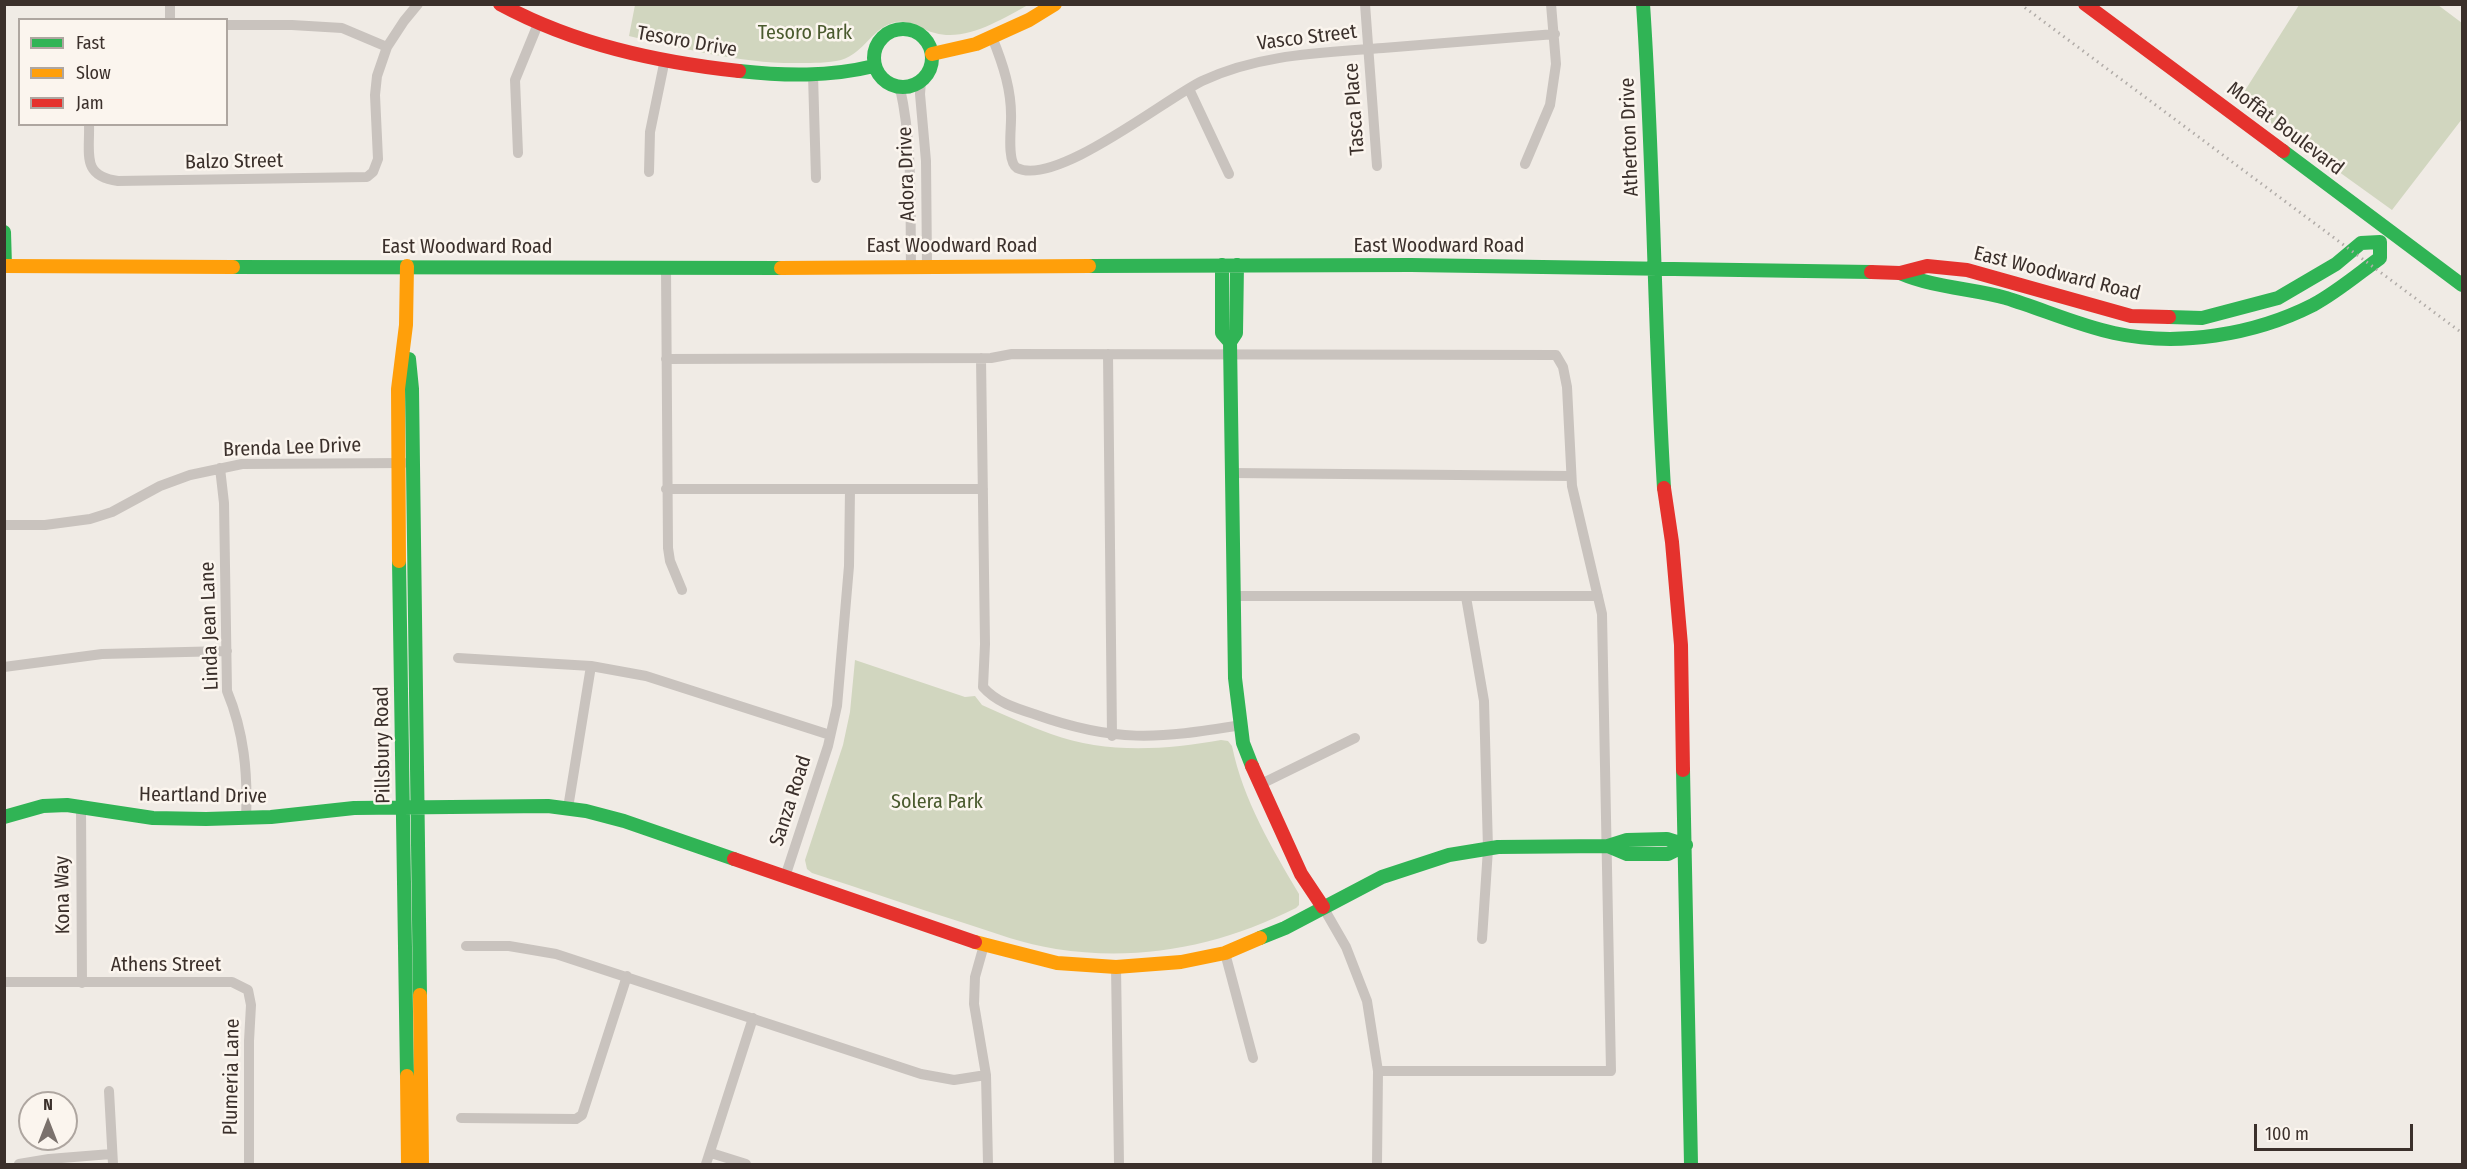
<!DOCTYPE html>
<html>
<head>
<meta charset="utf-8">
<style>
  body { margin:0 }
  #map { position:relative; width:2467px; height:1169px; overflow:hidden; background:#f0ebe5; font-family:"Fira Sans Condensed",sans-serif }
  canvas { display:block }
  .frame { position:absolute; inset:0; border:6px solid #3b302b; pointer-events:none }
  .legend { position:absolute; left:18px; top:18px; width:210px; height:108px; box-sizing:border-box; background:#fbf5ee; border:2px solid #aea6a0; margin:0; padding:8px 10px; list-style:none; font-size:18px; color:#3b302b }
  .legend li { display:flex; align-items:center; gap:12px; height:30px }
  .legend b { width:30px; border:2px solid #aea6a0 }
  .north { position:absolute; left:18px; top:1091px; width:60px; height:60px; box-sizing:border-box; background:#fbf5ee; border:2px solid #aea6a0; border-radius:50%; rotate:0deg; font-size:16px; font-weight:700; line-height:24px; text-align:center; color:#3b302b }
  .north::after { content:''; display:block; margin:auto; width:21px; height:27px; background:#7a716c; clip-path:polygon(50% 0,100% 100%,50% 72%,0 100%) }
  .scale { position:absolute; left:2254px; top:1124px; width:159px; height:27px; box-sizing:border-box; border:3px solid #3b302b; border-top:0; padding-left:8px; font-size:18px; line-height:21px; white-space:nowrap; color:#3b302b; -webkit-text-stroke:4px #fbf5ee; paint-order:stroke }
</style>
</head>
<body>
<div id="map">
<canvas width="2467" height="1169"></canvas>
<div class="frame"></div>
<ul class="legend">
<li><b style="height:8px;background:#30b455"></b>Fast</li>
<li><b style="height:8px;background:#ff9f0a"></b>Slow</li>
<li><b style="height:8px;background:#e5322d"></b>Jam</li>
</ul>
<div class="north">N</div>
<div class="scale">100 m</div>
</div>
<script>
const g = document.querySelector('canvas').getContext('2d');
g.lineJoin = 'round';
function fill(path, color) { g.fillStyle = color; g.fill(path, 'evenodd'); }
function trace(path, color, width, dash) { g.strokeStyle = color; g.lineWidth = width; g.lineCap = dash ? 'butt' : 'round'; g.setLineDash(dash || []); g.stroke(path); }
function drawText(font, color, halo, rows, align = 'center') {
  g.font = font + ' "Fira Sans Condensed",sans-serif'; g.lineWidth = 5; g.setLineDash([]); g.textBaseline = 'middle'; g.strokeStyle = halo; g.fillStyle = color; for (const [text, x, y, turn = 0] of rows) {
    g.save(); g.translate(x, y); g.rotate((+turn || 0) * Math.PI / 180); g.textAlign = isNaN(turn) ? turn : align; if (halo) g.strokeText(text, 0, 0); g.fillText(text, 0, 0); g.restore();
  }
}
const green = new Path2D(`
  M635,5V4L1028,5C1002,19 966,42 935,33C921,30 911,20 896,22C872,27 865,53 841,60C828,63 813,63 800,63C742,64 686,49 629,36Z
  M2299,5H2438L2462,23V119L2392,210L2239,100Z
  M855,660L965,697L975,696L982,705C1005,715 1028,726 1051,734C1105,754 1165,750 1221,740L1228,741L1232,746C1243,800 1272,848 1299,894V905L1296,908C1220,946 1140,962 1056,949C1024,944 995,933 964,923C913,907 862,889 812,873L807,869L805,860L843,745L850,712Z`);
const street = new Path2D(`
  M170,4V20
  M1365,4L1377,166
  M226,25H292L342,28L387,47
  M992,37C1003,64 1012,91 1011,120C1011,130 1007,162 1017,168C1056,187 1165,99 1202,81C1259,54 1321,53 1383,48C1440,43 1497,39 1555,34
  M813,75L816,178
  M921,81L920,94L926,161L927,266
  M900,88C913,146 910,207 911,266
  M1189,89L1229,174
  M89,124C90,154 81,176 118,181L367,177L373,172L378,159L375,95L377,76L387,47L404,21L418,4
  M518,153L515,80L538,24
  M1525,164L1550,105L1556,64L1551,4
  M649,172L650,132L665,59
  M666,268L668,548L670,561L682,590
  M1108,354L1112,736
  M981,358L985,644L983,687C996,702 1015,708 1034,714C1115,743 1157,739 1241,725
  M666,359L991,358L1012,354L1556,355L1563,367L1567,387L1572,486L1602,614L1611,1071H1378
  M220,468L224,503L227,691C244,732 248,773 246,818
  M1232,473L1571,476
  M666,489H983
  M4,525H45L90,519L112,512L160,486L190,475L242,464L404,463
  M1234,596H1598
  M1466,597L1484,701L1488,849L1482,939
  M458,658L591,666
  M4,667L102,654L227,651
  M1259,785L1355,738
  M81,806L82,983
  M568,808L591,666L646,676L830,735
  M785,877L828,746L837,706L849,566L850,489
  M1323,907L1346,947L1367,1001L1378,1071L1377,1164
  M984,945L975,977L974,1004L986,1075L988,1164
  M466,946H509L556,954L921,1074L954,1080L986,1075
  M1225,953L1253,1058
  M1116,967L1119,1164
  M4,982H232L248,990L251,1005L249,1041V1164
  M109,1091L113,1164
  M461,1118L576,1119L582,1115L627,976
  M711,1153L746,1164
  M19,1164L49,1159L111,1154
  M706,1164L753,1018`);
const fast = new Path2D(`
  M1643,4C1654,165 1654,326 1664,488
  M874 58a29 29 0 1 1 58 0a29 29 0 1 1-58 0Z
  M739,71C785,76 829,77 874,66
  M2283,151L2462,285
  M4,232L5,266
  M1222,265V333L1230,342
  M1237,265L1236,333L1230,342L1235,678L1243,743L1252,766
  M1089,266L1411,265L1871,272
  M233,267L781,268
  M1900,273C1935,288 1970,288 2006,298C2042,309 2077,325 2114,333C2178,347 2254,335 2313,305C2337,292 2358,274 2380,258V242
  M2169,317L2202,318L2278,298L2336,264L2361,243L2380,242
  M409,359L412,389L420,995
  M399,561L407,1076
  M1683,770L1691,1164
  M4,817L43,806L67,805L153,818L206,819L271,817L354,808L548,806L586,811L624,821L734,859
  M1608,846L1627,854H1668L1686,845
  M1260,938L1285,928L1382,877L1449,855L1498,847L1608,846L1627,840L1667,839L1686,845`);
const slow = new Path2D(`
  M932,54L976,44L1029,20L1055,4
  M4,266L233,267
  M781,268L1089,266
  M399,561L398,389L406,325L407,266
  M975,942L1057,963L1116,967L1181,962L1225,953L1260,938
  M420,995L422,1164
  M407,1076L408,1164`);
const jam = new Path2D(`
  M500,4C574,44 656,62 739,71
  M2085,4L2283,151
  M1871,272L1900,273L1927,266L1967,270L2131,316L2169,317
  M1664,488L1672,542L1681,645L1683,770
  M1252,766L1301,874L1323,907
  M734,859L975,942`);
const rail = new Path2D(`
  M2020,4L2462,333`);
const parkNames = [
  ["Tesoro Park",805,33],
  ["Solera Park",937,802]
];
const streetNames = [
  ["Vasco Street",1307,38,-7],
  ["Tesoro Drive",687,42,10],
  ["Tasca Place",1355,109,-94],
  ["Moffat Boulevard",2285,129,37],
  ["Atherton Drive",1630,137,-92],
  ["Balzo Street",234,162,-1],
  ["Adora Drive",907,174,-92],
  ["East Woodward Road",952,246],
  ["East Woodward Road",1439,246],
  ["East Woodward Road",467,247],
  ["East Woodward Road",2057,274,14],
  ["Brenda Lee Drive",292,448,-2],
  ["Linda Jean Lane",210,626,-92],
  ["Pillsbury Road",383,745,-91],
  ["Heartland Drive",203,796,1],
  ["Sanza Road",791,801,-72],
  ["Kona Way",63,895,-91],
  ["Athens Street",166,965],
  ["Plumeria Lane",232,1077,-89]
];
fill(green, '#d1d6bf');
trace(street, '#c9c3be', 10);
trace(fast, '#30b455', 14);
trace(slow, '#ff9f0a', 14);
trace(jam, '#e5322d', 14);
trace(rail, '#b1aca8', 3, [1.5, 4.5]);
drawText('20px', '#4a5a2e', '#fbf5ee', parkNames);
drawText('20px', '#3b302b', '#fbf5ee', streetNames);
</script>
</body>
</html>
